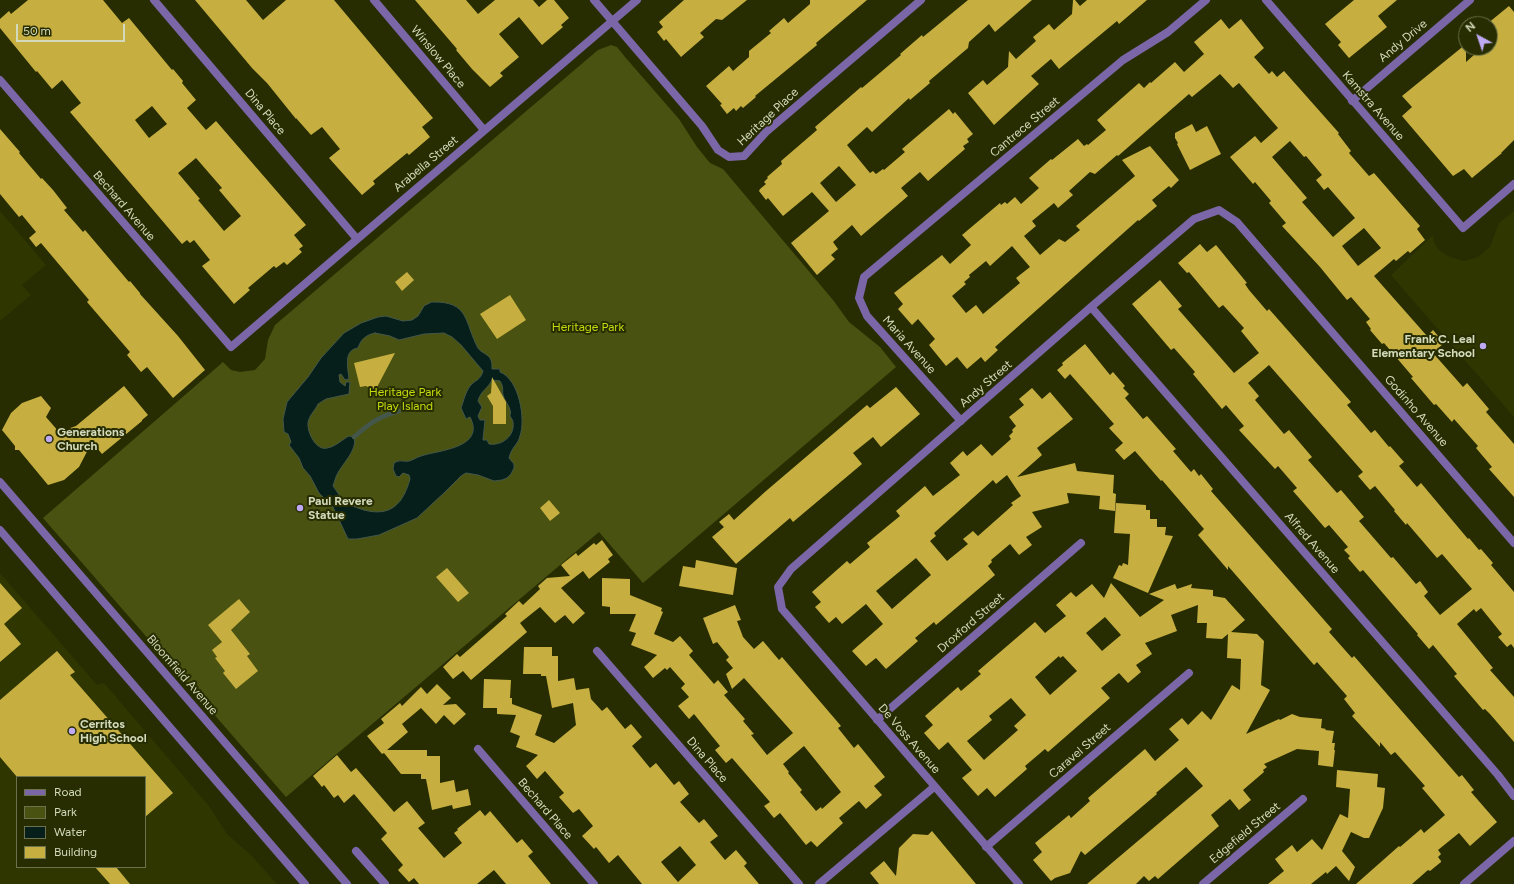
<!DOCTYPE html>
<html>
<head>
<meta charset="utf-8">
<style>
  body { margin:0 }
  #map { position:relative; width:1514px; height:884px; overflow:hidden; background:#272d00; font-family:Figtree,sans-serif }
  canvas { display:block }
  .legend { position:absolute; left:16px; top:776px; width:130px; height:92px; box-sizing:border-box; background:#272d00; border:1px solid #6c724b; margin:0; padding:5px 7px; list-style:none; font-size:12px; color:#d3dabb }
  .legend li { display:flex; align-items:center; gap:8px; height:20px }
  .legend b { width:20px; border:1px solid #6c724b }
  .north { position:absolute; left:1458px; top:16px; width:40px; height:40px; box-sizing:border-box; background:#272d00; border:1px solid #6c724b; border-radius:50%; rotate:320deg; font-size:11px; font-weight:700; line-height:16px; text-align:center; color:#d3dabb }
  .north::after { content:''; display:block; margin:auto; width:14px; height:18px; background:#bfa9f4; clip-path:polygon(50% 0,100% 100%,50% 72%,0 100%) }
  .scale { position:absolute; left:16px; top:24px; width:109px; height:18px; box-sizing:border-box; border:2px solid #d3dabb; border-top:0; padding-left:5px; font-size:12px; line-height:14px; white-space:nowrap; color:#d3dabb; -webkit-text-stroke:3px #272d00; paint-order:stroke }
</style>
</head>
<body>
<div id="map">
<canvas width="1514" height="884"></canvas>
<ul class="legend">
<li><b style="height:5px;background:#7b66a7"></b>Road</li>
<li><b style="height:11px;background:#495211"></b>Park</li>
<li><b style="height:11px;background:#061f1a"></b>Water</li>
<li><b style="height:11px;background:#c6af40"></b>Building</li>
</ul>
<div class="north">N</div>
<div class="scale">50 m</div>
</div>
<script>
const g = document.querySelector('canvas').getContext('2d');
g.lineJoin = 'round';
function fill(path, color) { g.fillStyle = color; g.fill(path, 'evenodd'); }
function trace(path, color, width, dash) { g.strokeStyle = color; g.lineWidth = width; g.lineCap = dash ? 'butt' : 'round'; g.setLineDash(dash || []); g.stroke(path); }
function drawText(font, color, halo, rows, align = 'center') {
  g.font = font + ' Figtree,sans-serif'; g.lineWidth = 4; g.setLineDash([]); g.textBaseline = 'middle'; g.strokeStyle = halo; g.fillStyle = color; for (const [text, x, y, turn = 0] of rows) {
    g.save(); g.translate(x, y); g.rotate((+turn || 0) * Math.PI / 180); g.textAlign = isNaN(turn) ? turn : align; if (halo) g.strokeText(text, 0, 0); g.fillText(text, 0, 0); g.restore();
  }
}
const built = new Path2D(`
  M0,211L46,265L22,285L31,295L0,321Z
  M1514,211V417L1391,275L1433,235L1434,242L1439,250L1450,257L1464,261L1478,257L1490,247L1499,223Z
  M0,573L97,685L104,683L209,806L227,834L251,855L277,884H0ZM17,777H145V867H17Z`);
const green = new Path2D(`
  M611,45L617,47L625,57L679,119L697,147L710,163L723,169L833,300L849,322L880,347L896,367L643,583L599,532L286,797L43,518L223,362L231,370L240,372L255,370L265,359L268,340L275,325L598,50Z`);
const water = new Path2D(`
  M432,302C470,301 464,322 478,348C481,353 489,354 491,360C492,363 492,366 492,369H500V372C519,379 526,419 520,436C518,445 512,446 509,458L514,464V468L511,474L507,478L502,480L494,481L478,475L466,473L461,476L445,492L417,518L379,535L357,539H348L333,507L319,493L310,476L303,468L299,458L289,445L291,442L288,434L284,432L283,419L287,402L308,377L321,358L344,333L361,323L378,317L386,316L403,321L412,320L418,316L424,306ZM375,333L390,336L399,340L424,334L444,333L452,337L461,345L483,371C480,381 476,379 470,386C465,393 464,400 461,408L466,419L470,417C486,448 439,450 421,456C417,457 413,460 409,461C402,462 401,459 394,463L393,469L396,476L399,477L403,473L409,475L410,479C403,504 391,517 364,510C358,508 348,505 344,501C340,497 337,491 333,486C334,483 335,480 336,477C341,464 358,451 354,437L349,436C343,439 335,447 327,448C316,451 307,432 308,423C309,415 315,411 318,404L326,399L349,394L350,382H346L345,386L340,382L339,375L341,374L345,380L349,379C348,368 343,350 358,348C361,339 366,335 375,333ZM492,380L500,381C504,388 502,388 503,395C504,400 509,405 510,410C511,412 510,414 510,416C511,418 513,420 513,422C515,436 502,446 489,444L487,440H483L485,420H480L478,416L482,407L478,401C481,390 488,389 492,380Z`);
const stream = new Path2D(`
  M354,437C370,423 378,417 399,411`);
const building = new Path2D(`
  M28,0H103L122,23L129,18L172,70L173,69L183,81L182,83L196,100L187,108L206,130L216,121L306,225L294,235L303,246L299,249L302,252L287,265L284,262L276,268L274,266L248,288L250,290L234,304L202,266L210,260L194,240L190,243L187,240L182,244L70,112L81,103L62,80L52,89L37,71L36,72L0,28V19L9,11L11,14ZM152,106L167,124L149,138L135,120ZM196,158L222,188L219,190L241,216L224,231L198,200L200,199L178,173Z
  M195,0H246L263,20L286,0H334L433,118L422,127L430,137L409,155L407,153L373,181L375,184L362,195L329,158L340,149L322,127L311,135L296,118V119L267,83L252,68Z
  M415,0H466L478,14L495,0H533L539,7L547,0H554L569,18L561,25L563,27L542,45L519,17L499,34L519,57L500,73L503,76L490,87L472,69L456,50L457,49Z
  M684,0H747L722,20L716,19L700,33L704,37L681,57L666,39L664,41L657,32L663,27L659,22Z
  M810,0H867L816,43L817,45L755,96L756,97L743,108L741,106L736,111L734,108L727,114L720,105L722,104L706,86L729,66L733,71L749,57V51L771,33L769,31L784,18L788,23L810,4Z
  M968,0H1032L995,32L989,24L969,42L968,48L929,81L930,83L910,100L909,98L872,132L867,127L847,145L870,173L873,171L876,174L883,169L884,170L905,152L902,149L949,109L953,114L955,112L973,134L967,139L969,142L963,146L965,149L928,181L920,172L901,188L908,196L861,236L852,225L833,242L838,249L831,255L835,259L817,275L791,243L829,211L812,192L783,216L768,198L766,200L759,191L760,189L766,184L764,182L768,178L767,177L782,164L781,161L817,130L815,127L861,87L862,88L901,55L900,54L922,35L923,37ZM839,166L856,185L836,202L820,183Z
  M1073,0H1075L1080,6L1087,0H1147L1119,24L1117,21L1059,69L1051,59L1031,76L1039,84L994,125L968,93L983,80L987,85L1008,67L1009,51L1016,59L1036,41L1033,37L1049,24L1054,30L1072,14Z
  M1354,0H1397L1378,16L1387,27L1349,58L1338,45L1341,42L1325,24Z
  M1509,6L1514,12V140L1501,153H1502L1472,178L1464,169L1453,176L1402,116L1412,107L1402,96L1466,44V62L1482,48H1490V24H1487Z
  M1221,19L1229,29L1241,19L1264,48L1254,57L1269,74L1272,71L1277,77L1284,71L1339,133L1338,134L1351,151L1349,153L1369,176L1374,173L1420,226L1417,229L1425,240L1410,253L1408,251L1396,261L1394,259L1374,276L1427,336L1433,330L1444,343L1433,353L1463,387L1467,383L1489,409L1486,412L1514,444V497L1489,469L1492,467L1476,448L1478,446L1454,419L1452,422L1436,404L1434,405L1411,378L1413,377L1384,343L1382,344L1370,330L1371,329L1366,322L1370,319L1351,297L1347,300L1320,267L1282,226L1286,223L1269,203L1271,201L1255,182L1253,184L1230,157L1255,136L1261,143L1278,128L1239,83L1233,88L1220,74L1192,97L1189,94L1118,156L1117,155L1095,174L1090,172L1069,191L1073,195L1058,208L1054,203L1032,221L1036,226L1024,236L1040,255L1059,239L1065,242L1080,230L1076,226L1135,176L1122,160L1150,146L1179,180L1171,188L1169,186L1152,200L1157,206L1139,221L1138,220L995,347L998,350L985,362L981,357L967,369L957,357L946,366L929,345L935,339L918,319L912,325L898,309L903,304L894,293L942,255L950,264L971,245L962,235L1000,203L1001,205L1005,202L1007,204L1015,197L1021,204L1039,188L1029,178L1051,159L1052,160L1078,139L1084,146L1087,144L1088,145L1106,130L1097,120L1139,83L1144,88L1150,82L1151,83L1175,62L1184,72L1204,54L1194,42ZM1290,141L1304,157L1306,156L1322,175L1316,180L1324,190L1328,187L1355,218L1333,237L1302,202L1307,198L1272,157ZM1364,228L1381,248L1358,266L1342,246ZM1012,246L1030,267L1016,278L1020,283L983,314L976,305L966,313L952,296L966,284L964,282L970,277L969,275L986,261L990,266Z
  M1192,124L1196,132L1207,126L1221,154L1190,170L1177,144L1178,143L1175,138V133Z
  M0,129L20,152L19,153L41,179L42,178L53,190L67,208L64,210L83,232L85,230L129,282L130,281L140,293V294L178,336L205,370L173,398L147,367L141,372L127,355L130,352L87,302L89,300L41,243L36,247L29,238L36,232L22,215L19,217L0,194Z
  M1200,244L1207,252L1216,245L1247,283L1245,284L1249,290L1267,311L1269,309L1351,402L1347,405L1371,433L1375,430L1389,447L1390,446L1404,462L1399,466L1417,487L1421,483L1468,539L1469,538L1479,550L1481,549L1493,563L1491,565L1514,592V648L1511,644L1507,647L1498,637L1502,634L1481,608L1476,612L1474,609L1457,624L1493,668L1490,670L1514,697V742L1490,714L1485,709L1483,710L1454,676L1457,674L1433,645L1429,649L1417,635L1418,634L1363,570L1360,572L1348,558L1350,556L1344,550L1348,547L1329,525L1325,528L1293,491L1297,488L1278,466L1275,469L1239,430L1244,426L1226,405L1222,409L1193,374L1195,372L1174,348L1171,350L1132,304L1160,280L1182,306L1178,309L1234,373L1259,353L1241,331L1244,328L1223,305L1219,308L1189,272L1187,273L1178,263ZM1269,365L1363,472L1358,476L1370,490L1375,486L1395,510L1394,511L1406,525L1407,523L1437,558L1442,554L1472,589L1440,615L1424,596L1428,592L1420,581L1416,584L1393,557L1391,558L1359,521L1364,517L1341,490L1337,493L1308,460L1312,457L1289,430L1284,434L1255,400L1259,396L1248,383Z
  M407,272L414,280L402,291L395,282Z
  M510,295L526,320L497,339L480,314Z
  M1085,344L1110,375L1113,372L1125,386L1123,388L1129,394L1125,398L1143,419L1147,416L1176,449L1173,451L1191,472L1194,469L1199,476L1201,474L1213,489L1211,491L1332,629L1329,632L1352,658L1354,656L1459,777L1462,775L1474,790L1471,792L1497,822L1470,846L1459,833L1438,850L1441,854L1438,857L1441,861V862L1430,871L1428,870L1412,884H1356L1399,846L1400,847L1421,829L1424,833L1445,815L1422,788L1425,786L1395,752L1391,755L1380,742V747L1352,716L1355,713L1344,699L1347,696L1317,662L1314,665L1228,566V570L1198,535L1204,529L1162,480L1161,481L1135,451L1124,460L1115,450L1123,443L1109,428L1114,424L1070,374L1065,379L1057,370L1063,365L1062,363Z
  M395,353L375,391L366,386L360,387L354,363Z
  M492,377L506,402V424H493V406L487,396L491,393Z
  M124,386L148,415L142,420V421L102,454L92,442L79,467L64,480L48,485L19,450H15V446L2,430L11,413L22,403L41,396L51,408L46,417L59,432L76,426Z
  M896,387L920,414L881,447L873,437L853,453L862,464L793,522L790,518L736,564L712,537L724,527L719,522L729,514L734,520L766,491L867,405L870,408Z
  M1032,388L1042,399L1050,392L1073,419L1037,448L1042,455L1017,477L1075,463L1077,471L1114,475L1113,493L1116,494L1115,511L1099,509L1100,496L1067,493L1069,503L1032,512L1042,527L1026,537L1032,545L1019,555L1010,544L991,560L992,562L988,566L995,575L936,625L934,622L915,638L918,641L886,669L876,658L866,666L852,651L883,624L866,604L842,624L836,617L829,623L815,607L821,602L812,592L847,561L850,564L870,547L867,543L900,516L896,511L925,486L933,496L960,475L950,463L963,451L967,456L981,444L992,456L1011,439L1009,436L1013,432L1012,430L1016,426L1009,417L1024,405L1019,399ZM1007,475L1021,496L1011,503L1013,505L978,536L973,531L963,539L968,544L947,561L930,541L936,536L934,533L993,480L996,484ZM916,558L931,575L892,609L876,591Z
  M549,500L560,513L550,521L540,508Z
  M1116,503L1146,505V510H1150V519H1157V527H1166L1165,535L1173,536L1148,593L1113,578L1119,565L1122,566L1123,563L1128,565L1130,534L1114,533Z
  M602,540L613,555L608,559L610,562L589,579L583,571L561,588L585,613L573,624L565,615L555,623L540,607L520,623L527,632L471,680L463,671L453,679L443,667L457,654L460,657L507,616L505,614L519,601L523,605L540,589L538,586L547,578L570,576L561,565L576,553L578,556L594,543L596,545Z
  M696,560L737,568L733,595L679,586L683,566L695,568Z
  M447,568L469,593L458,602L436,577Z
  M602,578L630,579V595L662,608L661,611L663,612L654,634L673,642L680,636L693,651L689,655L714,684L718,680L728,692L724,695L745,719L743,721L754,734L751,735L767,755L793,733L744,678L732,689L726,674L733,668L726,660L729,657L717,642L713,644L703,618L735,605L741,620L737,621L743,637L754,649L763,641L779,660L782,657L841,726L838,728L854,748L858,744L885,777L874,786L882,795L866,809L859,801L839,818L843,823L817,847L811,841L806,845L780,813L774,818L764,806L770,802L732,758L726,763L715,750L720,746L694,714L689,719L678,706L689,697L681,688L685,684L670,667L667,670L665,668L653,678L644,667L657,655L631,645L636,633L629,631L636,614H610V607L602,606ZM804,746L841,792L822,809L821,807L816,811L800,792L802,790L788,773L789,772L783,764Z
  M0,583L22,608L4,624L21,644L0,662Z
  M1111,583L1140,617L1164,600L1149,594L1175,584L1177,589L1192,584L1191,588L1213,590V596L1225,598L1245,620L1231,632L1257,634L1264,641L1261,685L1270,690L1246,734L1279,719L1280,720L1292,714L1300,717L1322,719L1321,728L1326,729L1325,730L1334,731L1332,743H1335L1334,750H1335L1333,767L1318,765L1319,751L1297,749L1264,764L1267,767L1263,770L1264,772L1243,790L1251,800L1239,810L1230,799L1211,815L1219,826L1158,879L1155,876L1149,881L1144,876L1136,884H1087L1203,786L1186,767L1156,793L1157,794L1085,855L1081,851L1070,873L1055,878L1051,881L1033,860L1042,852L1035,843L1069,815L1071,818L1090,801L1088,798L1145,749L1155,761L1179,740L1169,729L1182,718L1188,725L1202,711L1211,720L1232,685L1240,690L1241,659L1227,658L1228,634L1222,639L1206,638L1207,623H1197L1198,605L1171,615L1177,631L1145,643L1152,654L1136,665L1141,672L1128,683L1119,673L1101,688L1110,698L1048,752L1045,749L1025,766L1027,769L995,797L987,788L978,796L962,778L972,770L948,742L939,750L924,733L933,725L925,716L958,687L961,691L981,674L978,671L1035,622L1045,633L1066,616L1056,605L1071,592L1076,597L1092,584L1104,598ZM1105,617L1121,635L1102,651L1086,633ZM1059,656L1060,658L1063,656L1077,671L1050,695L1035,677ZM1011,698L1026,715L1014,726L1018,730L984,760L967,741L992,720L989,716Z
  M239,599L250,612L231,630L250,654L247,656L258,671L236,689L223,673L225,671L215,658L217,657L212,650L222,642L208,625Z
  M524,647H552V656H558V681L574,678L576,690L589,688L591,699L602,711L607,707L625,729L631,724L642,737L632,746L650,768L656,763L674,785L679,781L689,794L680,802L699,823L704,819L718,836L710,842L725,860L736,850L747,863L744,866L759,884H642L618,855L609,863L596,847L594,849L582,836L593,826L579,809L573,813L559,797L564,793L545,771L537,779L526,766L538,755L516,747L520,736L510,732L516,715L497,714V708H483L484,679L511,680L510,698H512V704L542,715L535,735L554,743L576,725L573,703L552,708L546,676H541V674H523ZM680,846L696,865L678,882L661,862Z
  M57,651L75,672L70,675L173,793L145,817V777H17L0,757V700Z
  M437,684L451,698L443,705L456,704L466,714L454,725L444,715L436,724L421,708L402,724L408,732L387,750H427V756H440V783L454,780L456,792L468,789L471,805L453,809L452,805L432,810L426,779H421V774H401L384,753L382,754L367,736L384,723L381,719L400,703L402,706L421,687L427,694Z
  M337,755L351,772L356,768L394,812L407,801L425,823L418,828L444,858L462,843L454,833L458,830L457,829L480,810L485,816L490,811L517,843L522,839L533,852L528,856L551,884H506L494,870L477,884H419L414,878L409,882L398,870L403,865L381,839L387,833L354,794L344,803L338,795L334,798L324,785L322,787L313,776Z
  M1337,770L1378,774L1377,787L1385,788L1383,808L1369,838H1364L1351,832L1342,851L1355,867L1349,881L1336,866L1327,874L1326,872L1311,884H1268L1284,871L1275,859L1292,845L1297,852L1312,839L1322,850L1340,814L1348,818L1350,789L1336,787Z
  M932,831L976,884H879L870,873L884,861L896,876L899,848L913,834L928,835Z
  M95,867H116L130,884H110Z`);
const minor = new Path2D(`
  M154,0L357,239
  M374,0L484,130
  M594,0L702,126L718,150L729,157L744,156L766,132L921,0
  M1266,0L1463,228L1514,184
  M0,80L231,347L637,0
  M1352,101L1470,0
  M1091,307L1498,775L1514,796
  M961,421L867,316L859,298L864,277L1123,60L1168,32L1206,0
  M597,651L799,884
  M877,720L1081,543
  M478,749L594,884
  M986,847L1189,673
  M356,851L385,884
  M819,884L934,787
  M1019,884L782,609L778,587L791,569L1091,307L1194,219L1219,210L1237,222L1514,543
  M1203,884L1303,799
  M1464,884L1514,841`);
const tertiary = new Path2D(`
  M0,482L347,884
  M0,530L305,884`);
const markers = [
  [1483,346,4,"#bfa9f4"],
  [49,439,4,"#bfa9f4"],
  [300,508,4,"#bfa9f4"],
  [72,731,4,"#bfa9f4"]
];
const streetNames = [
  ["Andy Drive",1403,41,-40],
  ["Winslow Place",438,57,50],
  ["Kamstra Avenue",1373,106,49],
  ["Dina Place",265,112,50],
  ["Heritage Place",768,117,-43],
  ["Cantrece Street",1025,127,-40],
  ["Arabella Street",426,164,-40],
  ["Bechard Avenue",124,206,49],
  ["Maria Avenue",909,345,48],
  ["Andy Street",986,384,-41],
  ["Godinho Avenue",1416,411,49],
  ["Alfred Avenue",1312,543,49],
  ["Droxford Street",971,623,-41],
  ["Bloomfield Avenue",182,675,49],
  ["De Voss Avenue",909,739,49],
  ["Caravel Street",1080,751,-41],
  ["Dina Place",707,760,49],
  ["Bechard Place",545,809,49],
  ["Edgefield Street",1245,833,-40]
];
const parkNames = [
  ["Heritage Park",588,327],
  ["Heritage Park",405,392],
  ["Play Island",405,406]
];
const poiNames = [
  ["Frank C. Leal",1475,339,"right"],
  ["Elementary School",1475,353,"right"],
  ["Generations",57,432],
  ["Church",57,446],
  ["Paul Revere",308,501],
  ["Statue",308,515],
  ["Cerritos",80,724],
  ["High School",80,738]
];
fill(built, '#2f3600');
fill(green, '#495211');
fill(water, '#061f1a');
trace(water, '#44574a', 1);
trace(stream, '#44574a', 4.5);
fill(building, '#c6af40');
trace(minor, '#7b66a7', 8);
trace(tertiary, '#7b66a7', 8);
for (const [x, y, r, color] of markers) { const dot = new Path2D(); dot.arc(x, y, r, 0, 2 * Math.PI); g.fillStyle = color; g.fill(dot); trace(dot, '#272d00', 1.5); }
drawText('12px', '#d3dabb', '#272d00', streetNames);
drawText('12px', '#c4db10', '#272d00', parkNames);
drawText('bold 12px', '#d3dabb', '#272d00', poiNames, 'left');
</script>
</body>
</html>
